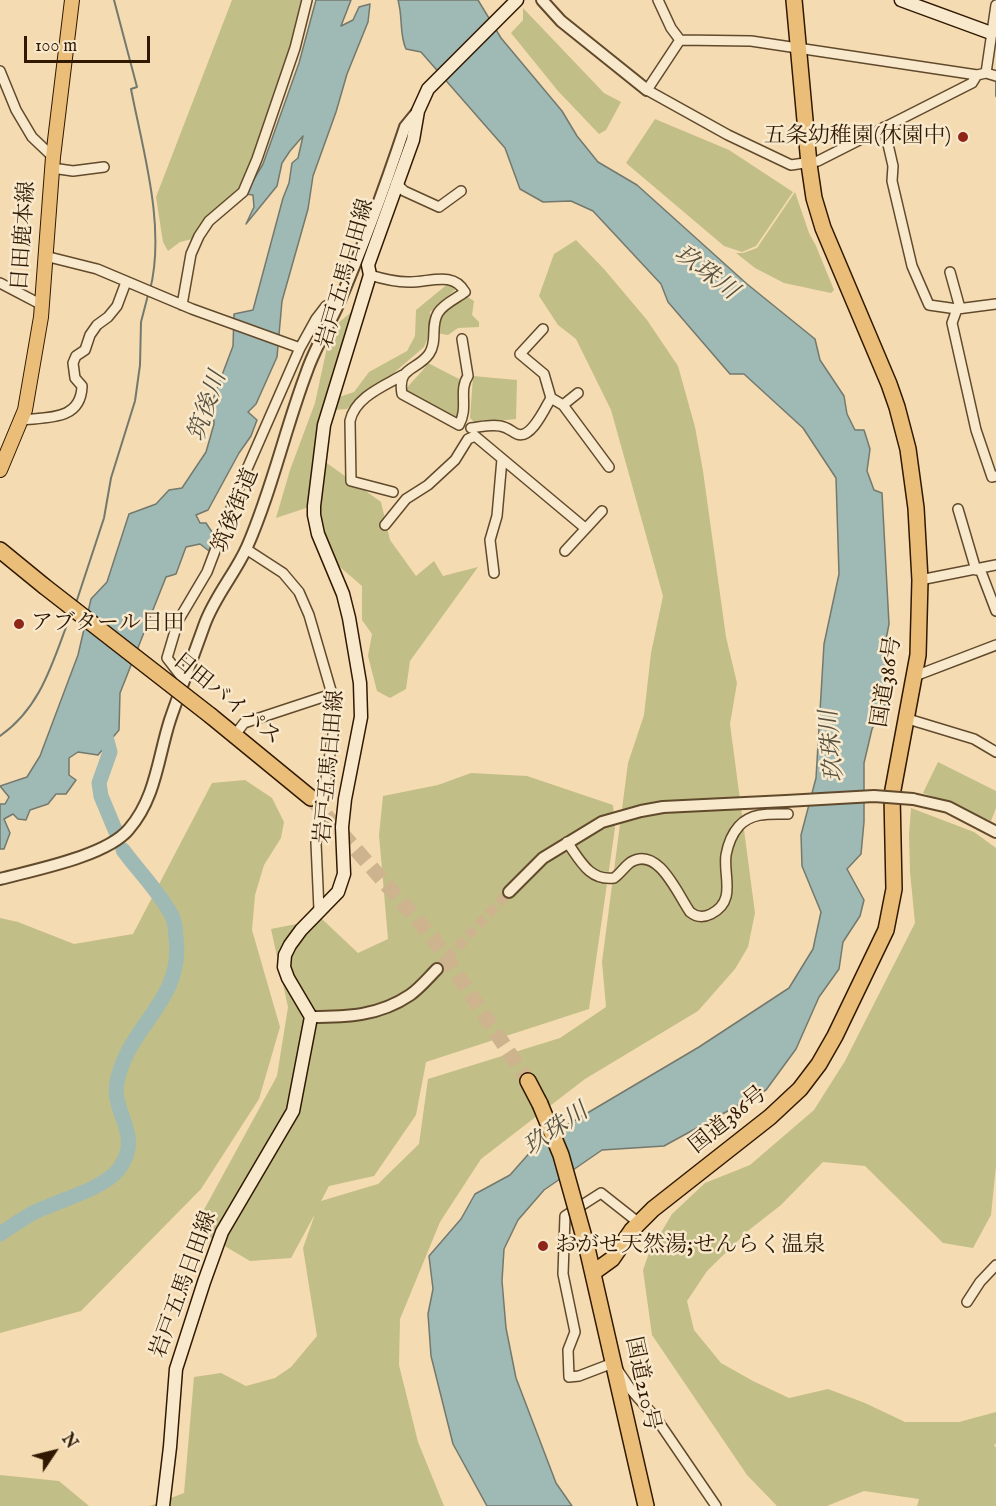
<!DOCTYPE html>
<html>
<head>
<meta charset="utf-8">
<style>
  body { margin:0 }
  #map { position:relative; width:996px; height:1506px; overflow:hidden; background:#f5dbb1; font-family:"IM FELL English",serif }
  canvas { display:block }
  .north { position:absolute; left:24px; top:1422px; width:60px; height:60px; -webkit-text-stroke:4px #f8e8cc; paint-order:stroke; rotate:55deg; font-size:16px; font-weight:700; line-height:24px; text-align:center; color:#301900 }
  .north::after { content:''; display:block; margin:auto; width:21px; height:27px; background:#301900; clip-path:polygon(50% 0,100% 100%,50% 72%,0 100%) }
  .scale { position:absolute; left:24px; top:36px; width:126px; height:27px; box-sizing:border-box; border:3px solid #301900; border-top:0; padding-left:8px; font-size:18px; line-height:21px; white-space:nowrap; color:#301900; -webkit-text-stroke:4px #f8e8cc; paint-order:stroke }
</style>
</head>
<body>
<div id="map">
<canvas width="996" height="1506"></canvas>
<div class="north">N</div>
<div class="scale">100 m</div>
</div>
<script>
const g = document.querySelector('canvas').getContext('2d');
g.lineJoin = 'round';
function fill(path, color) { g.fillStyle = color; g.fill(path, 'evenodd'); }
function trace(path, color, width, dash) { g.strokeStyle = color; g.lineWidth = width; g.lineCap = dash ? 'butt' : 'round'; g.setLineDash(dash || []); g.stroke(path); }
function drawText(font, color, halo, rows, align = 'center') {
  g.font = font + ' "IM FELL English","Noto Serif JP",serif'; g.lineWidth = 5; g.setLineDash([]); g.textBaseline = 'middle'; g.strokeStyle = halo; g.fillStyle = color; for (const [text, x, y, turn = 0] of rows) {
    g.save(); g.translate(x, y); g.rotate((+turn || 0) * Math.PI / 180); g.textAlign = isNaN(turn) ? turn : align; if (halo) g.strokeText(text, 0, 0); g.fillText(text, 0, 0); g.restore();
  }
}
const green = new Path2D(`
  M232,0H302L286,63L254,160L239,188L208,215L192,239L180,242L168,251L163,242L156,197Z
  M523,8L604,93L621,102L606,130L599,134L558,91L511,33L523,20Z
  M655,119L729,150L793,192L756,246L742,252L724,246L626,163Z
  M795,192L809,233L816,246L834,290L831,293L784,283L755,268L736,253H743L757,248Z
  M576,240L604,269L647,320L678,366L695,427L703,471L726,637L737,683L730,724L755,913L748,947L735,969L698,1011L585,1079L481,1159L440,1222L400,1319L399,1365L418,1442L444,1506H150L184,1493L194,1377L221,1373L246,1386L275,1378L291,1367L317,1336L303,1248L315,1214L291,1258L250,1261L194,1228L277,1076L288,1007L271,929L322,919L358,953L388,939L379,835L383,796L438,785L471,773L527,776L613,805L615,828L589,1009L426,1062L416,1115L374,1176L329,1186L321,1201L378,1184L419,1144L428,1079L560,1038L606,1007L602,962L628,763L644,715L651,653L663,596L611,410L576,339L558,325L539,296L554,254Z
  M449,283L457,288L430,312L429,335L424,347L389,377L373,385L347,409L333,410L336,398L354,392L369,372L407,351L415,336L416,310Z
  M466,296L474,301L472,315L479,322V327L458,328L448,335L436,333V321L447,309Z
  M355,309L317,456L381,502L390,540L416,576L434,561L443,576L478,567L410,661L406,689L390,698L377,691L368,656L372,634L362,620V586L340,567L309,507L276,518L290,470L315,403L331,329Z
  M428,363L463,381L459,422L404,393C410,381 421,375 428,363Z
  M473,376L517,380L516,419L475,423L470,418Z
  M938,762L996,791V808L991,821L956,805L923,793Z
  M245,780L272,798L284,822L281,838L264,865L255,895L252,930L280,1027L259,1099L201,1189L81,1311L0,1333V918L18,922L74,944L133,934L212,783Z
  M911,808L974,832L996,848V1166L991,1215L973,1248L943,1243L865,1166L823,1162L781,1205L749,1230L707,1271L687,1301L694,1330L721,1363L753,1381L789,1398L828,1389L865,1403L905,1422H959L996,1412V1443L994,1446L996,1447V1506H917L919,1499L864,1491L827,1506H777L747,1475L652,1335L643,1270L649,1253L672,1214L705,1183L750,1165L814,1110L845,1061L915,923L910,872L909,835Z
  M0,1475L59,1481L89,1506H0Z`);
const water = new Path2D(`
  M316,0H351L341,26L353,20L359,7L370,4L368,22L347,74L336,112L313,176L308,209L282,301L277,357L256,404L248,412L257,420L251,436L239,453L208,510L196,515L200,523H206L214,535L209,551L200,544L186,547L176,574L166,577L120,693L119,730L98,755L78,752L69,758V775L76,780L66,794H56L48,804L30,810L26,820L18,819L13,814L4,819L10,833L4,849H0V804H5L9,797L0,786L27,777L40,756L78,655L91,599L107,582L129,514L156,504L169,490L182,488L206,452L214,424L213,399L233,346L234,314L253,310L283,198L289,183L292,163L298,158L303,136L290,151L282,163L277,186L246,224L254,207L253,195L245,194L263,164L299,63Z
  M398,0H478L501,38L562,111L577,136L598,162L637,185L747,284L815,339L820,360L844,396L847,414L855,430H864L870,449L867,471L874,490L882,493L889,624L884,650L886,703L872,729L864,763V822L861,854L847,869L864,900L860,916L843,942L839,969L819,997L796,1049L766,1090L664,1146L602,1150L544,1190L518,1220L504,1249L502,1281L506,1328L516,1378L556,1483L572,1506H487L453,1444L431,1356L428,1314L433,1289L429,1256L461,1219L475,1194L510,1175L540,1141L699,1047L789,988L813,949L821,912L802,866L801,835L816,778L824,644L839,574L836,478L803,428L744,374H730L668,302L661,284L593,211L571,201L543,202L520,189L505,148L421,52L406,49C399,34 403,17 398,0Z`);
const stream = new Path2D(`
  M114,0L137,87L131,89C143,151 166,227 150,290
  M996,82V96
  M76,603L104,518L111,478L135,401L140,365L141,322L148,295
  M0,736C42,707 53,660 71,614`);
const river = new Path2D(`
  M101,725L105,733L110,752L99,783L101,796L116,832
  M0,1234C11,1227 23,1218 35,1212C57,1201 104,1189 119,1169C144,1134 111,1114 117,1082C128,1025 184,1001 176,938C175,930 176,923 172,916C159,891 139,872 123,850`);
const tertiaryTunnel = new Path2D(`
  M437,969L509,892`);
const trunkTunnel = new Path2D(`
  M311,798L433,938L528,1081`);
const minor = new Path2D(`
  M658,0L671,28L680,40
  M680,40L647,90L728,135L791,165L818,161L972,83L977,75
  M680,40L751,41L977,75L986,73L996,76
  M0,71L16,110L32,137L53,157
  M986,73L996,5
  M884,127L893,166L892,181L912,266L929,305L957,309L996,304
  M52,168L73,171L104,167
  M396,183L404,191L439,207L461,191
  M45,256L97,269L192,309L300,348
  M950,272L960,308
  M370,275C383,279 395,282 408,282C428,283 453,270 465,292C457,298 443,304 438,313C430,326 438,341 429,354C417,371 397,366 402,394L459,425C469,407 458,391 468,376L462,339
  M0,283L42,305
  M182,305L191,254L199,236L209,221L243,192L257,159L295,48L307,0
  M957,309L952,323L976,430L992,477L996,476
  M551,398L563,405L609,467
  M563,405L578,393
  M21,420C47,417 81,421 82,386L75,378L73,363L76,356L85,350L90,335L97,325L108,317L117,306L126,282
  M471,428C480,427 491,424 500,426C507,427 511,431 517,434C531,440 545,408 551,398L544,374L520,354L543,329
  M393,492L351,481L350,421C355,397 384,386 403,375
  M958,509L976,570
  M385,525L406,499L428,485L455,460L468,439L475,436L585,528
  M246,549L283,573L299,592L309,615L332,694L336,715L316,843L319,910
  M565,551L602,511
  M980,569L996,611
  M494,573L490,540L497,516L502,459
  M920,580L996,565
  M915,676L996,645
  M184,680L167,658L178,621L207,572L240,485L300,348L316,319L326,306L341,298
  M908,719L974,739L996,752
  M235,735L244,723L332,694
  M567,842C580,860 589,881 614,878C620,874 625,866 631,862C658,846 677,893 690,912C696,917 703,918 711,914C737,901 723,876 726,855C728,844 732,834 739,826C752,812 771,814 788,814
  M639,1223L601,1193L565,1216L563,1274L575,1332L568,1350L569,1377L579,1376L613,1363L632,1391L656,1418L716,1506
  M967,1302L980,1282L996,1265`);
const tertiary = new Path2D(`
  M542,0L561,21L647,90
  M913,799L948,807L996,832
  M0,879C34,870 107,856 129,829C156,798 158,757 170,720C181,688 193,657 204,626C214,597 235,574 247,547C272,490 285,429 307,371C315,348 328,327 338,305C363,247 385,187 405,127L418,111
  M509,892L543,858L602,822L641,811L663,807L786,801
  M311,1017C347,1017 379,1016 410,995C420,988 429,977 437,969`);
const secondary = new Path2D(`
  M901,0L991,33
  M163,1506L170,1447L176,1369L204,1282L222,1232L293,1111L311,1017L288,978L284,967L285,955L290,945L301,930L338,892L344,874L342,827L345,799L361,717L360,683L349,618L343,594L318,534L314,515V506L324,425L370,275L368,265L413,140L418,111L428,89L517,0`);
const primary = new Path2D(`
  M0,470L25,410L41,317L53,157L72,0`);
const trunk = new Path2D(`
  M0,550L44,586
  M211,716L311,798
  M528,1081L540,1104
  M587,1248L646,1506
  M594,1272L612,1259L632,1230L653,1209L770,1117L800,1089L819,1064L835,1036L886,930L894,889L892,795L918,655L920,580L916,508L908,449L897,407L889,384L823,228L814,198L809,164L794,0`);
const tertiaryBridge = new Path2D(`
  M786,801L874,796L913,799`);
const trunkBridge = new Path2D(`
  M44,586L211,716
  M540,1104L561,1155L587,1248`);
const markers = [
  [963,137,6,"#8f2418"],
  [19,624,6,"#8f2418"],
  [543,1246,6,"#8f2418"]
];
const poiNames = [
  ["五条幼稚園(休園中)",951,137,"right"],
  ["アブタール日田",31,624],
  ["おがせ天然湯;せんらく温泉",555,1246]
];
const streetNames = [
  ["日田鹿本線",25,236,-86],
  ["岩戸五馬日田線",347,274,-74],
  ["筑後街道",237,511,-68],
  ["国道386号",888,682,-81],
  ["日田バイパス",226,700,39],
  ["岩戸五馬日田線",331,767,-85],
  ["国道386号",729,1121,-39],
  ["岩戸五馬日田線",185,1285,-70],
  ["国道210号",641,1384,78]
];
const waterNames = [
  ["玖珠川",705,274,37],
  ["筑後川",209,407,-71],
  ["玖珠川",834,746,-95],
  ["玖珠川",557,1131,-35]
];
fill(green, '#c2be87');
fill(water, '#9fb9b5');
trace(water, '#73796d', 1.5);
trace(stream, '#73796d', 2);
trace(river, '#9fb9b5', 15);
trace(tertiaryTunnel, '#ceb48e', 10, [10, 5]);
trace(trunkTunnel, '#ceb48e', 15, [15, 8]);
trace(minor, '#614a2c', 12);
trace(tertiary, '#614a2c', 14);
trace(secondary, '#301900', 15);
trace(primary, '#301900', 16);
trace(trunk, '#301900', 18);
trace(minor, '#f8e8cc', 9);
trace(tertiary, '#f8e8cc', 10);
trace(secondary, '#f8e8cc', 12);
trace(primary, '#eabe78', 14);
trace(trunk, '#eabe78', 15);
trace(tertiaryBridge, '#614a2c', 14, []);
trace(trunkBridge, '#301900', 18, []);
trace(tertiaryBridge, '#f8e8cc', 10);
trace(trunkBridge, '#eabe78', 15);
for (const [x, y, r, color] of markers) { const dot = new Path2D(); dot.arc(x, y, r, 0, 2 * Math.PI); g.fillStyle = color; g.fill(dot); trace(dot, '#f8e8cc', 2); }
drawText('22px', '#301900', '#f8e8cc', poiNames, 'left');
drawText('22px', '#301900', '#f8e8cc', streetNames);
drawText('italic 24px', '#57513f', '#f8e8cc', waterNames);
</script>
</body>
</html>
